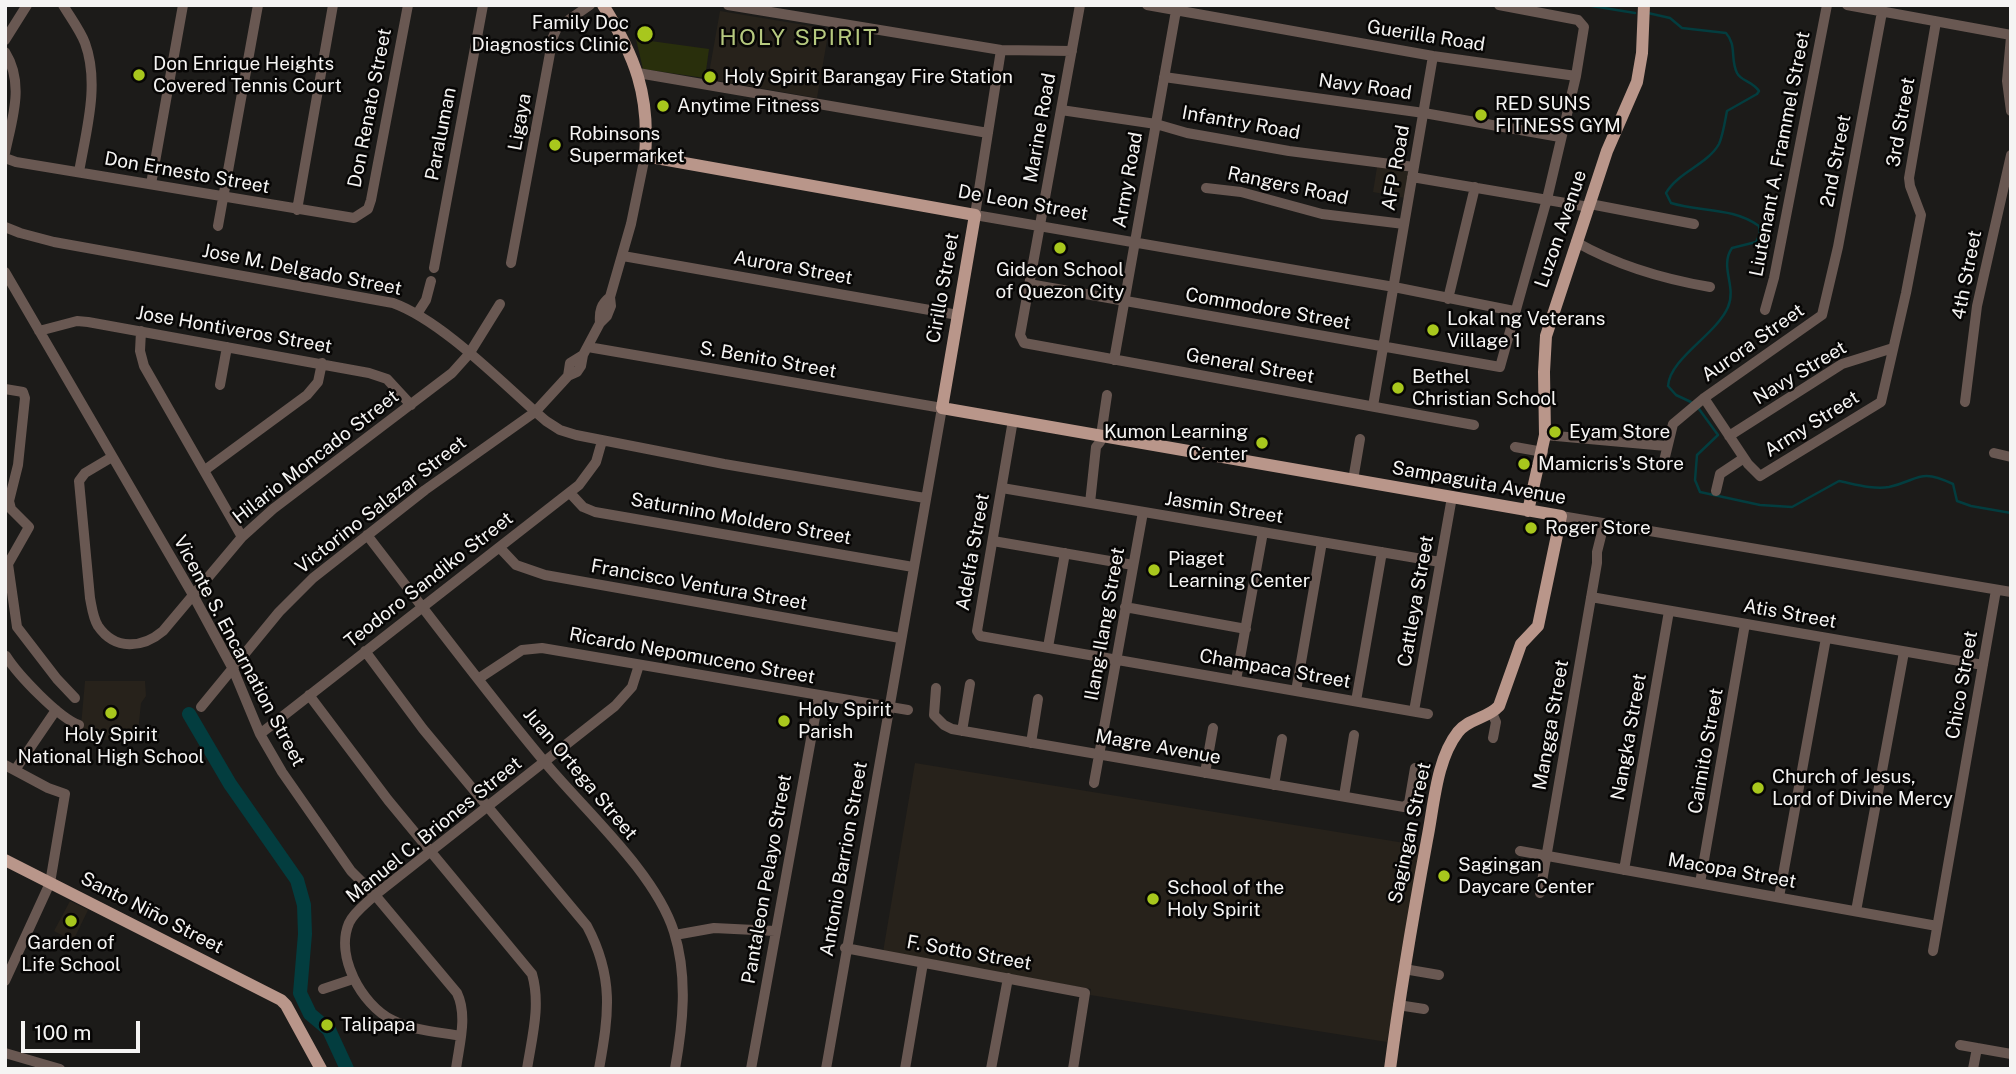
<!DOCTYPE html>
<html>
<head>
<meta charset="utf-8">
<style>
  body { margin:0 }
  #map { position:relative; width:2016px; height:1074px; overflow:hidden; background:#1c1b19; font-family:"Public Sans",sans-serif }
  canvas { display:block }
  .frame { position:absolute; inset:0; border:7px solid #f5f4f3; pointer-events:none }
  .scale { position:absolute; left:21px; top:1021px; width:119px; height:32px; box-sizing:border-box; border:4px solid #f5f4f3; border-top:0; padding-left:9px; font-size:21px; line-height:24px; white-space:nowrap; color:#f5f4f3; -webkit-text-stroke:5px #070605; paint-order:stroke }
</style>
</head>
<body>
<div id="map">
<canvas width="2016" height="1074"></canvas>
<div class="frame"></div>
<div class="scale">100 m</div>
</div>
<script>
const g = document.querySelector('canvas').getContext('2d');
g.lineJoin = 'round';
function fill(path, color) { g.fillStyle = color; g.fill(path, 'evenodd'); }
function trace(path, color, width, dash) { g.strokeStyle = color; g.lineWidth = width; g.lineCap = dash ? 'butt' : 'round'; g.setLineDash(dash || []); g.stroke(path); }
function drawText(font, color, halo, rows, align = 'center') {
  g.font = font + ' "Public Sans",sans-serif'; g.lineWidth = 5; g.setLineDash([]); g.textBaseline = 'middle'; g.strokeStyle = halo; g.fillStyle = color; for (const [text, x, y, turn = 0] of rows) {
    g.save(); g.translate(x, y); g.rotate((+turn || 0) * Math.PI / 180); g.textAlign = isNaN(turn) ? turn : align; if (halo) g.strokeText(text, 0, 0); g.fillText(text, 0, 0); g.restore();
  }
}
const built = new Path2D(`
  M720,11L829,29L817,98L708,79Z
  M1377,167L1410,172L1405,198L1373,192Z
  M85,681H145L146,696L141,703L137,743L80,737Z
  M915,763L1423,846L1387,1042L1090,995L1091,989L883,952Z
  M70,901L88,910L73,941L54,931Z`);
const green = new Path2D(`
  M636,39L709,49L705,78L643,69Z`);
const stream = new Path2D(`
  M1586,5L1635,13
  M1648,13L1670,18L1682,28L1726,33C1737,45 1730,59 1737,73C1741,81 1752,81 1759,91L1757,94L1727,111C1725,121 1723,135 1719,144C1707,165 1678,172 1666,193L1671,203C1700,212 1733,207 1759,226L1760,234L1756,242L1732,248C1719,267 1737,286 1728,307C1716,335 1670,358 1668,386L1676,395L1691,402
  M1699,409L1718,435L1697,455L1695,480L1700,492L1760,505L1792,507L1839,481C1854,484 1874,490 1889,487C1920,480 1918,468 1953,484L1957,501L1971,506L2011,513`);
const river = new Path2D(`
  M189,714L230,784L297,880L304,905L305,934L300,993L310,1014L329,1030L347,1069`);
const minor = new Path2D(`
  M63,5C70,17 80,30 85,43C100,84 86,131 79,172
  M728,5L1001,50L1072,51
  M1080,5L1020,335L1024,343L1474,425
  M1147,5L1433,56L1576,76
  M1847,5L2011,35
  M2011,37L2007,81L2011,111
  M5,40L27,5
  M1001,50L975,215L1394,287L1514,311
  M5,52C25,84 12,119 5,153
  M638,73L988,133
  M1164,77L1424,113L1560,137
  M1061,110L1156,124L1187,133L1289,151L1414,167
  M5,158L16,162L354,218L368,209L371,200L408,5
  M1412,177L1589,207
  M151,184L183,5
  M1206,188L1241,192L1322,214L1404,224
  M1590,204L1694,224
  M297,210L333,5
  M218,226L258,5
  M5,227L20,233L54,242L393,303C443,321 504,385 546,421L560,430L576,435L724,464L925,498
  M1576,242C1618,266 1663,279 1710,287
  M623,256L958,315
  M511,263L553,37L557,28L590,5
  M434,268L483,5
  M5,272L193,595L233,669L260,734L282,772L351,871L375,895L457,993C468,1016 459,1045 456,1069
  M1029,284L1500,367L1547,199L1576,76L1584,27L1578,20L1499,5
  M1448,299L1475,187
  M1765,310L1774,278L1827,5
  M417,314L426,300L431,281
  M600,323C599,311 601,304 610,297
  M39,331L77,321L88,322L369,373L387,379L411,405
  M141,331L140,351L144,366L242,537
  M588,347L942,408L826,1069
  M1114,360L1177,5
  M568,376L570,363L583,355
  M220,385L227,347
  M5,389L23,392L25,398L18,465L9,501L11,509L29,527L8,564L17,627L57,679L75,698
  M1704,398L1748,464L1760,476L1881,402L1906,293L1921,215L1910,186L1909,178L1936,22
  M1965,402L1977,306L2011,155
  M1373,406L1433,56
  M1013,420L977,631L980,636L1428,714
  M1545,435L1666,446
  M1729,436L1842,364L1893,348
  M1515,447L1543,452
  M1994,453L2011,457
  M112,457L85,473L79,481L90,598C92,608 93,618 98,626C115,651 143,648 163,631L242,537L273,509L452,373L469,354L500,304
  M1663,465L1673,424L1704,398L1822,315L1838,247L1882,12
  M205,470L307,395L318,382L322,363
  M1353,480L1360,439
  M1002,488L1440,562
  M1716,491L1720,474L1744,458
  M570,493L583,507L595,512L913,567
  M1090,503L1096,447L1100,442L1107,395
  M1561,516L2011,592
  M367,535C425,610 482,687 543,760C584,810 655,872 674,932C688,977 683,1024 675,1069
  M993,541L1133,565
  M500,548L516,565L545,575L900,638
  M1591,597L1983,665
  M1125,607L1246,629
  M1048,647L1065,553
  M365,651L423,729L587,926C614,977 609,1014 599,1069
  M6,656C18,675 59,718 79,725
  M478,679L522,650L542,648L908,710
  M1236,680L1263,532
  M936,688L934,715L944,725L952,729L1404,807L1409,803L1415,768
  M1296,691L1322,542
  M309,695L388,800L532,974C541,1005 532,1037 527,1069
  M1356,701L1382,552
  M201,707L279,612L313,578L425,490L535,412L568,376L577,372L581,366L583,355L600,323L607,316L611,306L610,297L631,224L645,156
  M1414,711L1452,497
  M1492,713L1496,722L1493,738
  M962,731L970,684
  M260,734L579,485L596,462L602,441
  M1031,743L1038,699
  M5,765L48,788L65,794L50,883L5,981
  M15,770L56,710
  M1205,773L1213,728
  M1094,783L1143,512
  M1274,785L1282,739
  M1344,796L1354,735
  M1520,851L1937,926
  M1624,870L1669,611
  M1700,883L1745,624
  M1540,893L1597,563V552L1604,524
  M1779,897L1826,638
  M1856,911L1904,652
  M675,935L714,928L775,931
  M845,948L1085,993L1073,1069
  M1933,951L1996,590
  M1404,969L1439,975
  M323,989L353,979
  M1398,1005L1424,1009
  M461,1036C439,1032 411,1030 392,1020C361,1004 335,956 349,923C354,912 367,903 375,895L615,706L632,687L639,665
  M1960,1045L2011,1054
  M5,1053L60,1069
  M751,1069L819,695
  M905,1069L923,963
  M991,1069L1008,978
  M1973,1069L1977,1048`);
const major = new Path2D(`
  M603,5C635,56 650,95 645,156L975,215L942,408L1561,516L1538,626L1521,644L1499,706C1487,719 1469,718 1458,732C1436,760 1434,806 1427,840C1413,916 1400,992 1390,1069
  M1528,511L1545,435L1544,372L1546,336L1607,151L1637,82L1642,53L1644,5
  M5,860L281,1000L286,1005L321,1069`);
const markers = [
  [645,34,9,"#a8c71d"],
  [139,75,7,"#a8c71d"],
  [710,77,7,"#a8c71d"],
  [663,106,7,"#a8c71d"],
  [1481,115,7,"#a8c71d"],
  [555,145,7,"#a8c71d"],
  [1060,248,7,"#a8c71d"],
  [1433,330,7,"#a8c71d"],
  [1398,388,7,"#a8c71d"],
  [1555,432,7,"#a8c71d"],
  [1262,443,7,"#a8c71d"],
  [1524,464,7,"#a8c71d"],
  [1531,528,7,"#a8c71d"],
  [1154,570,7,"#a8c71d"],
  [111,713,7,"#a8c71d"],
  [784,721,7,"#a8c71d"],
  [1758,788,7,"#a8c71d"],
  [1444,876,7,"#a8c71d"],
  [1153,899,7,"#a8c71d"],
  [71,921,7,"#a8c71d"],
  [327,1025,7,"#a8c71d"]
];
const poiNames = [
  ["Family Doc",629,23,"right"],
  ["Diagnostics Clinic",629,45,"right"],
  ["Don Enrique Heights",153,64],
  ["Covered Tennis Court",153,86],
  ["Holy Spirit Barangay Fire Station",724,77],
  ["RED SUNS",1495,104],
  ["FITNESS GYM",1495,126],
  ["Anytime Fitness",677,106],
  ["Robinsons",569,134],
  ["Supermarket",569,156],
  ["Gideon School",1060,270,"center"],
  ["of Quezon City",1060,292,"center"],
  ["Lokal ng Veterans",1447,319],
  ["Village 1",1447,341],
  ["Bethel",1412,377],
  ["Christian School",1412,399],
  ["Kumon Learning",1248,432,"right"],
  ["Center",1248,454,"right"],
  ["Eyam Store",1569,432],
  ["Mamicris's Store",1538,464],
  ["Roger Store",1545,528],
  ["Piaget",1168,559],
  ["Learning Center",1168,581],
  ["Holy Spirit",798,710],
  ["Parish",798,732],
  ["Holy Spirit",111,735,"center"],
  ["National High School",111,757,"center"],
  ["Church of Jesus,",1772,777],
  ["Lord of Divine Mercy",1772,799],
  ["Sagingan",1458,865],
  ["Daycare Center",1458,887],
  ["School of the",1167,888],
  ["Holy Spirit",1167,910],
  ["Garden of",71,943,"center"],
  ["Life School",71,965,"center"],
  ["Talipapa",341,1025]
];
const streetNames = [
  ["Guerilla Road",1426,36,9],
  ["Navy Road",1365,87,8],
  ["Don Renato Street",370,108,-79],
  ["Ligaya",520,122,-80],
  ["3rd Street",1901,122,-80],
  ["Infantry Road",1241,123,10],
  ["Marine Road",1040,128,-80],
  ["Paraluman",441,134,-79],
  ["Liutenant A. Frammel Street",1780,154,-79],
  ["2nd Street",1836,161,-79],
  ["AFP Road",1396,168,-80],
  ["Don Ernesto Street",187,173,10],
  ["Army Road",1128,180,-80],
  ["Rangers Road",1288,186,12],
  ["De Leon Street",1023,203,10],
  ["Luzon Avenue",1561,229,-71],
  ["Aurora Street",793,268,10],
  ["Jose M. Delgado Street",302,270,11],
  ["4th Street",1967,275,-79],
  ["Cirillo Street",943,288,-80],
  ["Commodore Street",1268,309,10],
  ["Jose Hontiveros Street",234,330,10],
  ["Aurora Street",1753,343,-35],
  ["S. Benito Street",768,360,10],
  ["General Street",1250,366,10],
  ["Navy Street",1800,373,-31],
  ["Army Street",1812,424,-32],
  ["Hilario Moncado Street",316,457,-38],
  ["Sampaguita Avenue",1479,483,10],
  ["Victorino Salazar Street",381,505,-38],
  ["Jasmin Street",1224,508,9],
  ["Saturnino Moldero Street",741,519,10],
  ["Adelfa Street",973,552,-80],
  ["Teodoro Sandiko Street",429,580,-38],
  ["Francisco Ventura Street",699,585,10],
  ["Cattleya Street",1416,601,-80],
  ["Atis Street",1790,614,10],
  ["Ilang-Ilang Street",1105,624,-80],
  ["Vicente S. Encarnation Street",239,651,62],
  ["Ricardo Nepomuceno Street",692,656,10],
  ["Champaca Street",1275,669,10],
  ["Chico Street",1962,685,-80],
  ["Mangga Street",1551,725,-80],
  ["Nangka Street",1629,737,-80],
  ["Magre Avenue",1158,747,10],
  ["Caimito Street",1706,751,-80],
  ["Juan Ortega Street",580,774,50],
  ["Manuel C. Briones Street",434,830,-39],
  ["Sagingan Street",1410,833,-78],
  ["Antonio Barrion Street",844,859,-80],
  ["Macopa Street",1732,871,10],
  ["Pantaleon Pelayo Street",767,879,-80],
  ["Santo Niño Street",152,913,27],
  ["F. Sotto Street",969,953,10]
];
const quarterNames = [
  ["HOLY SPIRIT",799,38]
];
fill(built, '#27221b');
fill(green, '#292f0c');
trace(stream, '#033d3f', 2.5);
trace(river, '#033d3f', 14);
trace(minor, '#695852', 10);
trace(major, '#b9968a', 12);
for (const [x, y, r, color] of markers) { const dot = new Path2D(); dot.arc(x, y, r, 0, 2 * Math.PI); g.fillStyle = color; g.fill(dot); trace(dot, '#070605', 2.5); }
drawText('19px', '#f5f4f3', '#070605', poiNames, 'left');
drawText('19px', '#f5f4f3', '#070605', streetNames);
g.letterSpacing = '2px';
drawText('23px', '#b6c97f', '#070605', quarterNames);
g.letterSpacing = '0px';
</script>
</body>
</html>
